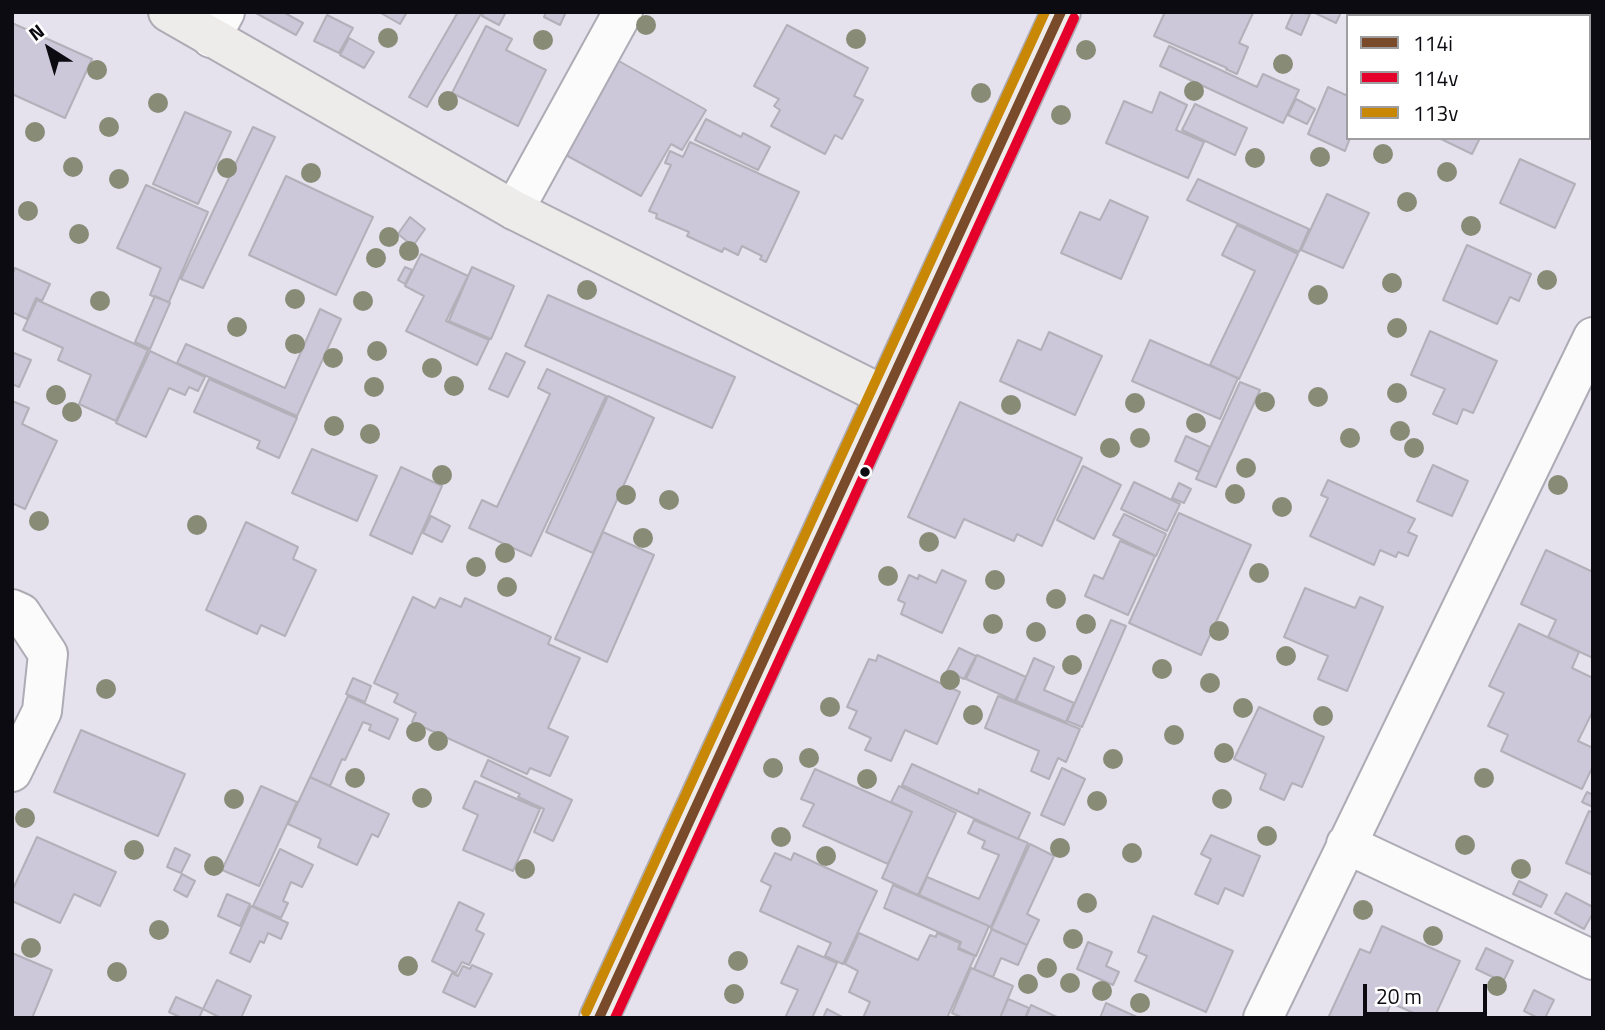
<!DOCTYPE html>
<html>
<head>
<meta charset="utf-8">
<style>
  body { margin:0 }
  #map { position:relative; width:1605px; height:1030px; overflow:hidden; background:#e5e2ee; font-family:"Titillium Web",sans-serif }
  canvas { display:block }
  .frame { position:absolute; inset:0; border:14px solid #0d0b12; pointer-events:none }
  .legend { position:absolute; left:1346px; top:14px; width:245px; height:126px; box-sizing:border-box; background:#fff; border:2px solid #9e9da0; margin:0; padding:9px 12px; list-style:none; font-size:21px; color:#0d0b12 }
  .legend li { display:flex; align-items:center; gap:14px; height:35px }
  .legend b { width:35px; border:2px solid #9e9da0 }
  .north { position:absolute; left:14px; top:14px; width:70px; height:70px; -webkit-text-stroke:5px #fff; paint-order:stroke; rotate:323deg; font-size:19px; font-weight:700; line-height:28px; text-align:center; color:#0d0b12 }
  .north::after { content:''; display:block; margin:auto; width:24px; height:32px; background:#0d0b12; clip-path:polygon(50% 0,100% 100%,50% 72%,0 100%) }
  .scale { position:absolute; left:1363px; top:984px; width:124px; height:32px; box-sizing:border-box; border:4px solid #0d0b12; border-top:0; padding-left:9px; font-size:21px; line-height:24px; white-space:nowrap; color:#0d0b12; -webkit-text-stroke:5px #fff; paint-order:stroke }
</style>
</head>
<body>
<div id="map">
<canvas width="1605" height="1030"></canvas>
<div class="frame"></div>
<ul class="legend">
<li><b style="height:9px;background:#7a4b2a"></b>114i</li>
<li><b style="height:9px;background:#e4002b"></b>114v</li>
<li><b style="height:9px;background:#c88704"></b>113v</li>
</ul>
<div class="north">N</div>
<div class="scale">20 m</div>
</div>
<script>
const g = document.querySelector('canvas').getContext('2d');
g.lineJoin = 'round';
function fill(path, color) { g.fillStyle = color; g.fill(path, 'evenodd'); }
function trace(path, color, width, dash) { g.strokeStyle = color; g.lineWidth = width; g.lineCap = dash ? 'butt' : 'round'; g.setLineDash(dash || []); g.stroke(path); }
const building = new Path2D(`
  M254,12H283L303,23L296,35Z
  M379,12H407L400,24Z
  M458,12H482L427,107L409,97Z
  M484,12H506L499,25L482,16Z
  M546,12H566L560,25L544,17Z
  M1165,12L1253,13L1239,43L1248,47L1237,74L1226,69L1227,68L1154,36Z
  M1293,12L1310,14L1301,35L1286,28Z
  M1313,12H1341L1336,23Z
  M1354,12H1408L1406,16H1352Z
  M1409,12H1431L1429,16H1407Z
  M327,15L353,28L339,53L314,41Z
  M12,23L92,59L65,118L12,94Z
  M787,25L868,68L854,96L863,100L842,139L835,135L825,154L771,126L780,110L774,106L779,99L754,86Z
  M486,26L512,39L506,50L546,70L518,126L452,93Z
  M349,38L374,52L364,68L340,55Z
  M1589,42L1593,43V116L1589,114Z
  M1169,46L1257,87L1263,74L1299,90L1283,123L1160,66Z
  M617,60L706,110L682,150L671,144L641,196L564,154Z
  M1328,87L1348,96V138H1350L1345,151L1308,134Z
  M1160,92L1187,105L1176,130L1204,142L1188,178L1106,143L1124,101L1152,113Z
  M1296,99L1315,109L1307,124L1288,115Z
  M1195,104L1247,128L1235,155L1182,130Z
  M185,112L231,132L198,204L153,184Z
  M706,119L741,137L743,133L770,147L758,170L695,140Z
  M253,127L275,137L203,288L181,279Z
  M1439,138H1480L1472,154Z
  M690,142L799,192L766,262L760,259L762,256L742,246L738,255L724,248L722,252L687,236L689,232L656,218L657,214L649,211L671,165L665,163L670,151L683,157Z
  M1520,159L1575,184L1555,228L1500,203Z
  M286,176L373,217L336,295L249,255Z
  M1198,179L1309,229L1299,252L1187,200Z
  M146,185L208,212L169,302L150,295L161,268L117,248Z
  M1327,194L1369,213L1343,268L1301,250Z
  M1110,200L1148,217L1121,279L1061,253L1080,212L1100,220Z
  M410,217L425,229L413,246L398,234Z
  M1237,225L1298,254L1239,379L1210,365L1255,271L1222,255Z
  M1467,245L1531,274L1519,301L1510,297L1497,324L1443,300Z
  M421,254L468,276L446,321L489,340L477,365L406,331L424,296L405,286Z
  M405,267L412,270L405,284L398,280Z
  M472,267L514,286L491,339L449,321Z
  M15,268L50,284L42,301L36,298L27,319L12,312V275Z
  M548,295L735,377L712,428L525,346Z
  M155,296L170,303L150,349L135,342Z
  M37,300L148,350L116,421L79,404L91,375L58,360L63,348L23,330Z
  M320,309L341,319L297,416L177,363L186,344L285,388Z
  M1430,331L1497,361L1473,413L1463,409L1457,424L1433,414L1445,389L1411,375Z
  M1049,332L1102,356L1075,415L1000,381L1018,340L1041,350Z
  M1150,340L1238,378L1220,419L1132,381Z
  M150,351L205,377L198,391L189,387L185,395L169,388L146,437L116,423Z
  M14,353L31,360L19,387L12,384V357Z
  M506,353L525,362L508,397L489,389Z
  M547,369L606,396L531,556L469,528L482,500L497,507L550,394L538,388Z
  M209,379L297,418L279,458L257,448L260,441L194,412Z
  M1240,382L1260,390L1216,487L1196,479Z
  M608,396L654,418L593,553L546,532Z
  M12,401L29,408L22,424L57,441L25,509L12,503Z
  M960,402L1082,458L1042,546L1017,534L1014,541L964,519L955,538L908,517Z
  M1186,436L1210,447L1199,472L1175,461Z
  M312,449L377,476L357,521L292,493Z
  M1433,465L1468,481L1452,516L1417,501Z
  M1083,466L1121,485L1094,539L1057,520Z
  M401,467L442,486L412,554L370,535Z
  M1328,480L1415,519L1408,532L1417,536L1408,556L1398,552L1396,557L1380,550L1374,565L1310,536L1328,498L1321,495Z
  M1134,482L1180,504L1167,531L1121,509Z
  M1179,483L1191,489L1184,503L1172,498Z
  M1179,513L1251,545L1201,655L1129,623Z
  M1124,514L1166,534L1156,556L1113,535Z
  M431,516L450,526L442,542L423,533Z
  M246,522L298,547L293,559L316,570L285,636L261,625L257,634L206,610Z
  M603,532L654,555L607,662L555,639Z
  M1120,541L1155,556L1128,615L1085,596L1094,575L1103,579Z
  M1546,550L1593,572V658L1548,637L1556,620L1521,604Z
  M942,570L966,581L942,633L901,614L905,603L898,600L909,575L918,579L919,575L936,583Z
  M1305,588L1355,608L1360,597L1383,607L1347,691L1318,679L1328,656L1284,637Z
  M413,597L435,608L440,598L461,607L465,598L551,637L548,644L580,658L548,728L568,737L550,776L530,768L527,774L412,722L416,713L394,702L398,694L374,683Z
  M1111,620L1126,626L1082,727L1067,721Z
  M1519,624L1579,652L1572,668L1593,678V711L1578,741L1593,748V766L1582,789L1501,751L1508,735L1488,726L1504,693L1489,686Z
  M959,648L976,656L964,679L947,671Z
  M878,655L960,692L937,744L905,730L891,761L865,750L871,738L849,728L857,711L847,707L869,659L876,661Z
  M977,655L1026,677L1015,701L966,679Z
  M1034,658L1054,667L1044,690L1074,703L1066,722L1016,701Z
  M353,678L371,686L365,702L346,694Z
  M348,696L398,719L389,739L369,730L371,725L363,722L345,760L342,759L330,786L310,777Z
  M998,696L1080,729L1066,762L1058,758L1049,779L1031,771L1039,751L985,728Z
  M1259,707L1324,737L1302,787L1292,783L1284,800L1260,789L1266,774L1234,759Z
  M81,730L185,774L158,836L54,792Z
  M488,760L572,800L553,841L534,832L544,809L518,797L520,794L481,776Z
  M912,764L978,794L979,789L1030,813L1018,839L902,785Z
  M1062,768L1085,779L1064,825L1041,815Z
  M815,769L912,812L888,864L803,826L814,804L801,799Z
  M310,777L389,814L378,837L372,834L357,865L318,847L321,839L288,824Z
  M475,781L540,809L513,871L463,850L478,815L463,808Z
  M261,786L297,802L259,886L222,870Z
  M899,786L956,813L918,895L882,878L912,812L891,802Z
  M1587,792L1593,795V807L1582,802Z
  M1589,811L1593,813V875L1566,863Z
  M974,820L1028,843L991,927L919,895L927,877L979,899L999,855L982,848L985,841L968,833Z
  M1211,835L1260,856L1243,896L1225,888L1218,904L1195,894L1211,859L1201,854Z
  M37,837L116,872L100,906L74,894L60,923L12,901V891Z
  M1030,844L1054,856L1027,914L1039,920L1027,945L991,929Z
  M175,848L190,855L181,873L167,867Z
  M280,849L313,865L302,887L291,882L283,901L288,903L281,918L253,906Z
  M775,853L791,860L794,853L877,891L843,964L825,956L831,943L760,911L771,886L761,881Z
  M182,874L195,881L187,897L174,890Z
  M1519,881L1547,895L1541,907L1513,894Z
  M893,885L989,926L976,956L959,948L961,942L884,908Z
  M1566,893L1593,907V913L1584,929L1555,913Z
  M227,894L250,904L240,926L218,916Z
  M459,902L484,914L476,930L484,934L469,965L462,962L456,973L432,961Z
  M251,906L288,923L281,939L268,933L264,943L260,941L250,962L230,953Z
  M1153,916L1233,951L1206,1012L1135,981L1147,956L1138,952Z
  M1382,926L1460,961L1434,1018H1425L1391,1003L1385,1018H1333L1329,1016L1360,949L1370,953Z
  M992,929L1027,945L1018,965L1001,958L993,977L974,969Z
  M859,933L918,960L930,935L936,937L937,933L960,943L958,949L975,956L947,1018H863L870,1002L849,992L858,971L845,964Z
  M1088,942L1112,952L1106,966L1119,972L1113,985L1077,969Z
  M798,946L837,963L812,1018H785L798,990L781,983Z
  M1486,948L1513,961L1503,982L1476,969Z
  M12,953L52,970L32,1018H12Z
  M472,965L492,974L475,1007L443,992L452,973L458,976L463,966L470,969Z
  M971,968L1013,986L1000,1018H963L952,1013Z
  M217,980L251,996L241,1018H221L203,1009Z
  M1534,990L1554,1000L1545,1018H1538L1524,1011Z
  M176,997L203,1009L199,1018H182L169,1012Z
  M1008,999L1029,1008L1025,1018H1000Z
  M1106,1003L1139,1018H1100Z
  M1031,1005L1059,1018H1026Z
  M827,1009L844,1018H823Z`);
const street = new Path2D(`
  M211,38L225,12
  M514,210L623,12
  M12,609L21,613L48,654L42,711L12,772
  M1346,844L1593,960
  M1263,1018L1593,337`);
const secondary = new Path2D(`
  M168,12L514,210L885,396
  M599,1018L1061,12`);
const bus1 = new Path2D(`
  M599,1018L1061,12`);
const bus2 = new Path2D(`
  M615,1018L1074,18`);
const bus3 = new Path2D(`
  M586,1012L1045,12`);
const trees = [
  [646,25],
  [388,38],
  [856,39],
  [543,40],
  [1086,50],
  [1283,64],
  [97,70],
  [1194,91],
  [981,93],
  [448,101],
  [158,103],
  [1061,115],
  [109,127],
  [35,132],
  [1383,154],
  [1320,157],
  [1255,158],
  [73,167],
  [227,168],
  [1447,172],
  [311,173],
  [119,179],
  [1407,202],
  [28,211],
  [1471,226],
  [79,234],
  [389,237],
  [409,251],
  [376,258],
  [1547,280],
  [1392,283],
  [587,290],
  [1318,295],
  [295,299],
  [100,301],
  [363,301],
  [237,327],
  [1397,328],
  [295,344],
  [377,351],
  [333,358],
  [432,368],
  [454,386],
  [374,387],
  [1397,393],
  [56,395],
  [1318,397],
  [1265,402],
  [1135,403],
  [1011,405],
  [72,412],
  [1196,423],
  [334,426],
  [1400,431],
  [370,434],
  [1140,438],
  [1350,438],
  [1110,448],
  [1414,448],
  [1246,468],
  [442,475],
  [1558,485],
  [1235,494],
  [626,495],
  [669,500],
  [1282,507],
  [39,521],
  [197,525],
  [643,538],
  [929,542],
  [505,553],
  [476,567],
  [1259,573],
  [888,576],
  [995,580],
  [507,587],
  [1056,599],
  [993,624],
  [1086,624],
  [1219,631],
  [1036,632],
  [1286,656],
  [1072,665],
  [1162,669],
  [950,680],
  [1210,683],
  [106,689],
  [830,707],
  [1243,708],
  [973,715],
  [1323,716],
  [416,732],
  [1174,735],
  [438,741],
  [1224,753],
  [809,758],
  [1113,759],
  [773,768],
  [355,778],
  [1484,778],
  [867,779],
  [422,798],
  [234,799],
  [1222,799],
  [1097,801],
  [25,818],
  [1267,836],
  [781,837],
  [1465,845],
  [1060,848],
  [134,850],
  [1132,853],
  [826,856],
  [214,866],
  [525,869],
  [1521,869],
  [1087,903],
  [1363,910],
  [159,930],
  [1433,936],
  [1073,939],
  [31,948],
  [738,961],
  [408,966],
  [1047,968],
  [117,972],
  [1070,983],
  [1028,984],
  [1497,986],
  [1102,991],
  [734,994],
  [1140,1003]
];
const markers = [
  [865,472,6,"#0d0b12"]
];
fill(building, '#cdc8d9');
trace(building, '#b2b0b9', 2);
trace(street, '#adabb4', 42);
trace(secondary, '#adabb4', 42);
trace(street, '#fbfbfc', 38);
trace(secondary, '#eeecea', 38);
trace(bus1, '#7a4b2a', 10);
trace(bus2, '#e4002b', 10);
trace(bus3, '#c88704', 10);
g.fillStyle = '#888c77';
for (const [x, y] of trees) { g.beginPath(); g.arc(x, y, 10, 0, 2 * Math.PI); g.fill(); }
for (const [x, y, r, color] of markers) { const dot = new Path2D(); dot.arc(x, y, r, 0, 2 * Math.PI); g.fillStyle = color; g.fill(dot); trace(dot, '#fff', 2.5); }
</script>
</body>
</html>
